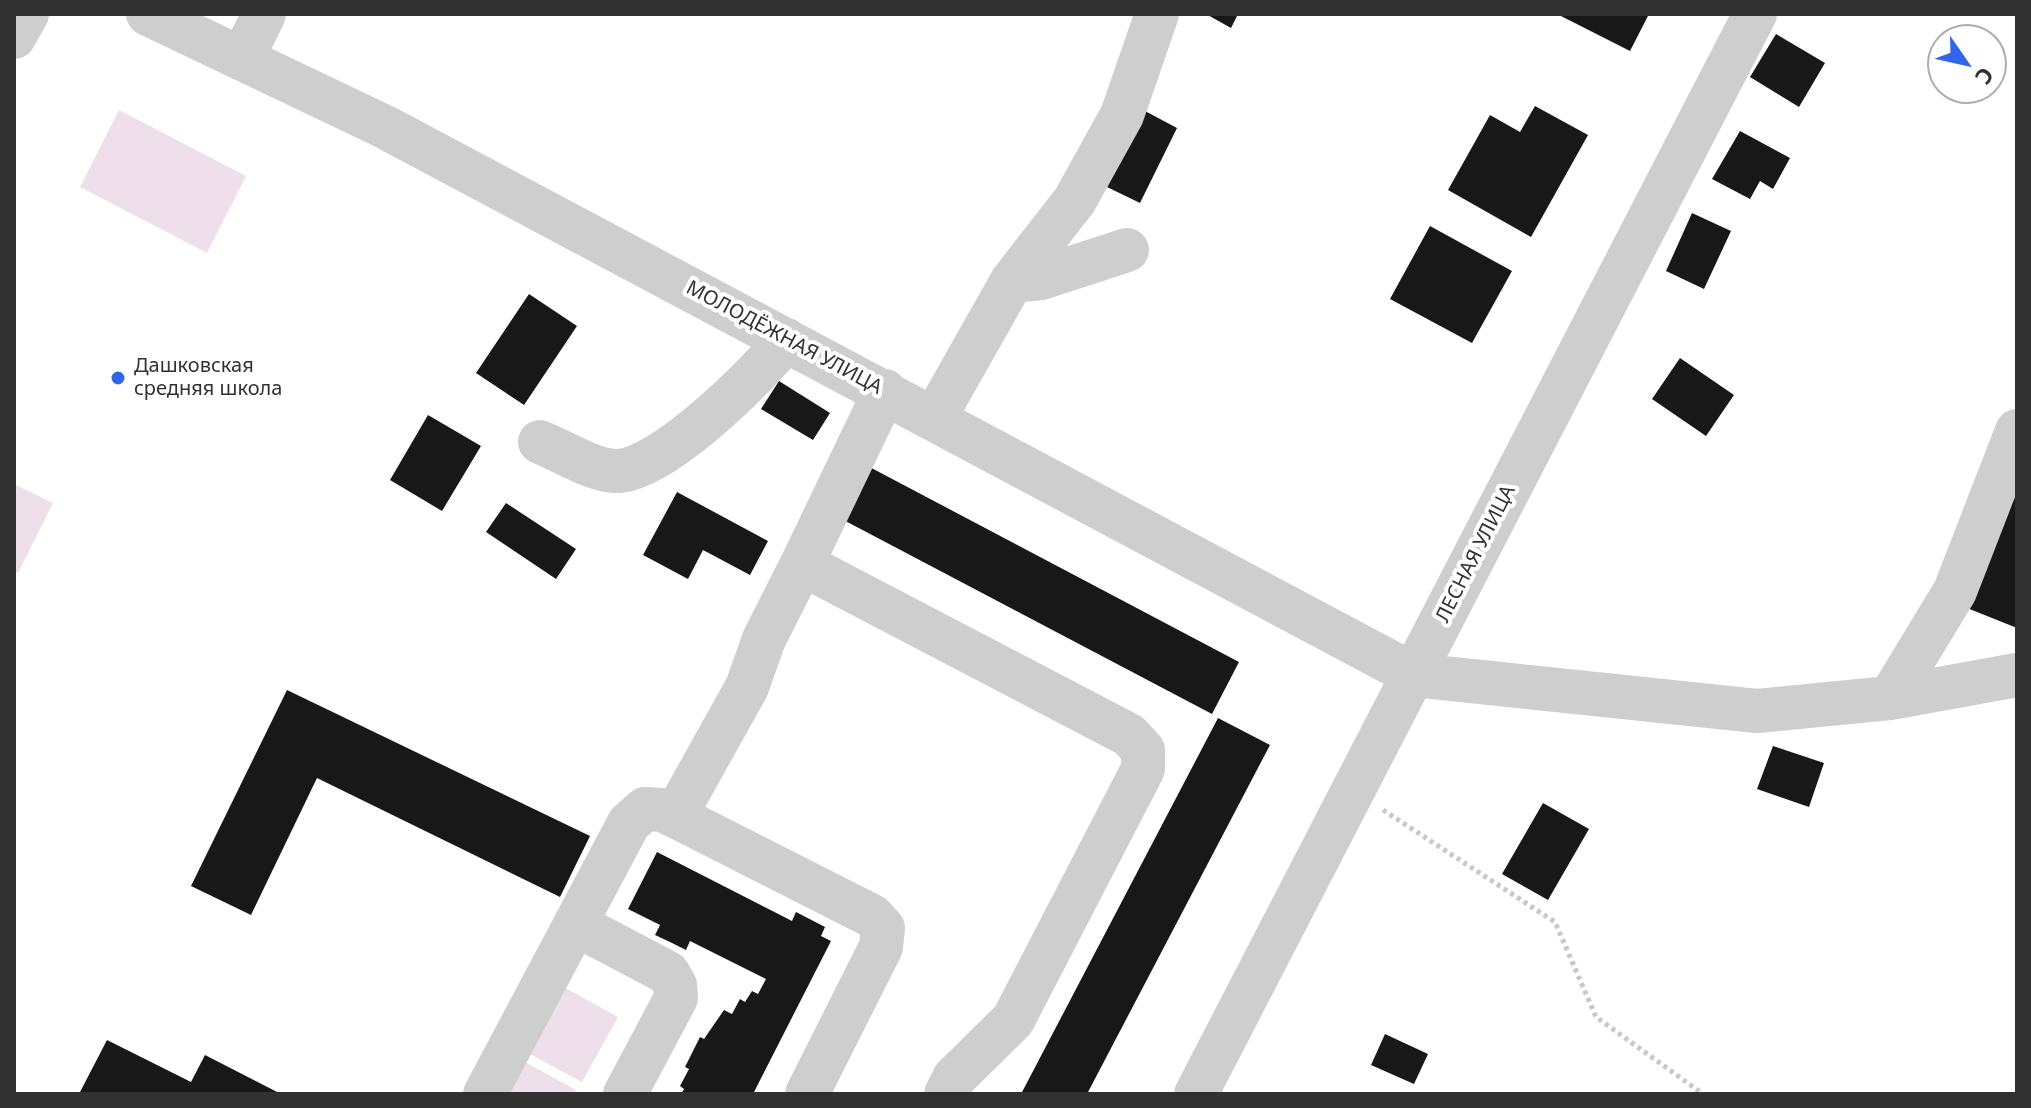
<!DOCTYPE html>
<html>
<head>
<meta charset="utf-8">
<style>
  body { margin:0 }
  #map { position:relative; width:2031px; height:1108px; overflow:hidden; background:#fff; font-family:"Noto Sans",sans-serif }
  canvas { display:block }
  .frame { position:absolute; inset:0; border:16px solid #313131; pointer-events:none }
  .north { position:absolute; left:1927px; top:24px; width:80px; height:80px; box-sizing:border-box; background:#fff; border:2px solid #adadad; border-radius:50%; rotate:124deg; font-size:22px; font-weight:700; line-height:32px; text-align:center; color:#313131 }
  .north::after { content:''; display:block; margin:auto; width:28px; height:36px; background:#3166ea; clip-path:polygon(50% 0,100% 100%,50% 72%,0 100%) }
</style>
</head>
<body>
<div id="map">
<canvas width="2031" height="1108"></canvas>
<div class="frame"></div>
<div class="north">С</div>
</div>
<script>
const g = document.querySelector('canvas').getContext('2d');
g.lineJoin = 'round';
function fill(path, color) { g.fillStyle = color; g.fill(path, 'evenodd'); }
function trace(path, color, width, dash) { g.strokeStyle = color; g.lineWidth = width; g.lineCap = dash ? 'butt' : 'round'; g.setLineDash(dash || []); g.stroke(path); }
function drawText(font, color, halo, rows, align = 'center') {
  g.font = font + ' "Noto Sans",sans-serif'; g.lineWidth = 8; g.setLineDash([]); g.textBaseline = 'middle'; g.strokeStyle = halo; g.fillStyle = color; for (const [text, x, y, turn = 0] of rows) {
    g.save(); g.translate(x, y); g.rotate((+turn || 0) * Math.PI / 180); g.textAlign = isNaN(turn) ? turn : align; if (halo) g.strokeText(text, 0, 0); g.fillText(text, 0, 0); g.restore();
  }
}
const green = new Path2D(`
  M119,110L246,176L207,253L80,187Z
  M14,484L53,503L18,573L14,571Z
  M560,985L618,1017L582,1082L524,1051Z
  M523,1061L576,1090L574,1094H504Z`);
const building = new Path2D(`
  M1206,14H1238L1231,28Z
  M1557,14H1649L1630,51Z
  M1776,34L1825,63L1799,107L1750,77Z
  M1535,106L1588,135L1531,237L1448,190L1490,115L1520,132Z
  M1145,111L1177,128L1140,203L1107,187Z
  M1740,131L1790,158L1773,189L1760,181L1750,199L1712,179Z
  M1692,213L1731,231L1704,289L1666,271Z
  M1430,226L1512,271L1472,343L1390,299Z
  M529,294L577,326L524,405L476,373Z
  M1680,358L1734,395L1706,436L1652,399Z
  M779,381L830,413L813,440L761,409Z
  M428,415L481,446L442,511L390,480Z
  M862,463L1239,662L1212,714L834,515Z
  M2017,485V628L1967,608Z
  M677,492L768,541L750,575L703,550L688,579L643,555Z
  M506,503L576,549L556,579L486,532Z
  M287,690L590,836L560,897L317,778L251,915L191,886Z
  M1218,718L1270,745L1087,1094H1021Z
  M1773,746L1824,763L1809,807L1757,789Z
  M1543,803L1589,829L1548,900L1502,874Z
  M657,852L792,921L796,912L825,927L821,936L831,941L753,1094H681L684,1089L680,1086L689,1069L685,1067L700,1037L704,1039L724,1010L732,1014L740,999L745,1002L752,991L758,994L766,979L690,941L686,950L670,942L655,935L660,925L628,909Z
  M1385,1034L1428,1054L1414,1084L1371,1065Z
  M107,1040L191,1082L205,1055L281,1094H79Z`);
const path = new Path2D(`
  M1383,810L1555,922L1596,1017L1703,1094`);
const minor = new Path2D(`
  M148,14L385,127L1414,675L1757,711L1890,698L2017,675
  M14,37L27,14
  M242,59L264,14
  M1012,281L1041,278L1127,250
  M885,391L802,564L1129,735L1143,750V769L1013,1020L954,1078L946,1094
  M935,417L1012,281L1075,200L1122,115L1157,14
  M540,442C562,451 592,470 615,471C660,473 758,375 786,340
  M1890,698L1955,591L2017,431
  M675,816L872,916L883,928L881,947L807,1094
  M575,924L668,973L675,985L676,998L625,1094
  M485,1094L629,823L645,809L663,810L675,816L747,687L764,639L802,564
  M1196,1094L1755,14`);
const markers = [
  [118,378,8,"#3166ea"]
];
const streetNames = [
  ["МОЛОДЁЖНАЯ УЛИЦА",784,338,28],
  ["ЛЕСНАЯ УЛИЦА",1476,554,-63]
];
const poiNames = [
  ["Дашковская",134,366],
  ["средняя школа",134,389]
];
fill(green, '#eedfea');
fill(building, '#181818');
trace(path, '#c8c8c8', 5, [4, 4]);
trace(minor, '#cecece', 44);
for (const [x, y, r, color] of markers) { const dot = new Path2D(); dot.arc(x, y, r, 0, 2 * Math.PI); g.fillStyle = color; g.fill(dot); trace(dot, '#fff', 3); }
drawText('20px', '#313131', '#fff', streetNames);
drawText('20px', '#313131', '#fff', poiNames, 'left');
</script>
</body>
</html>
